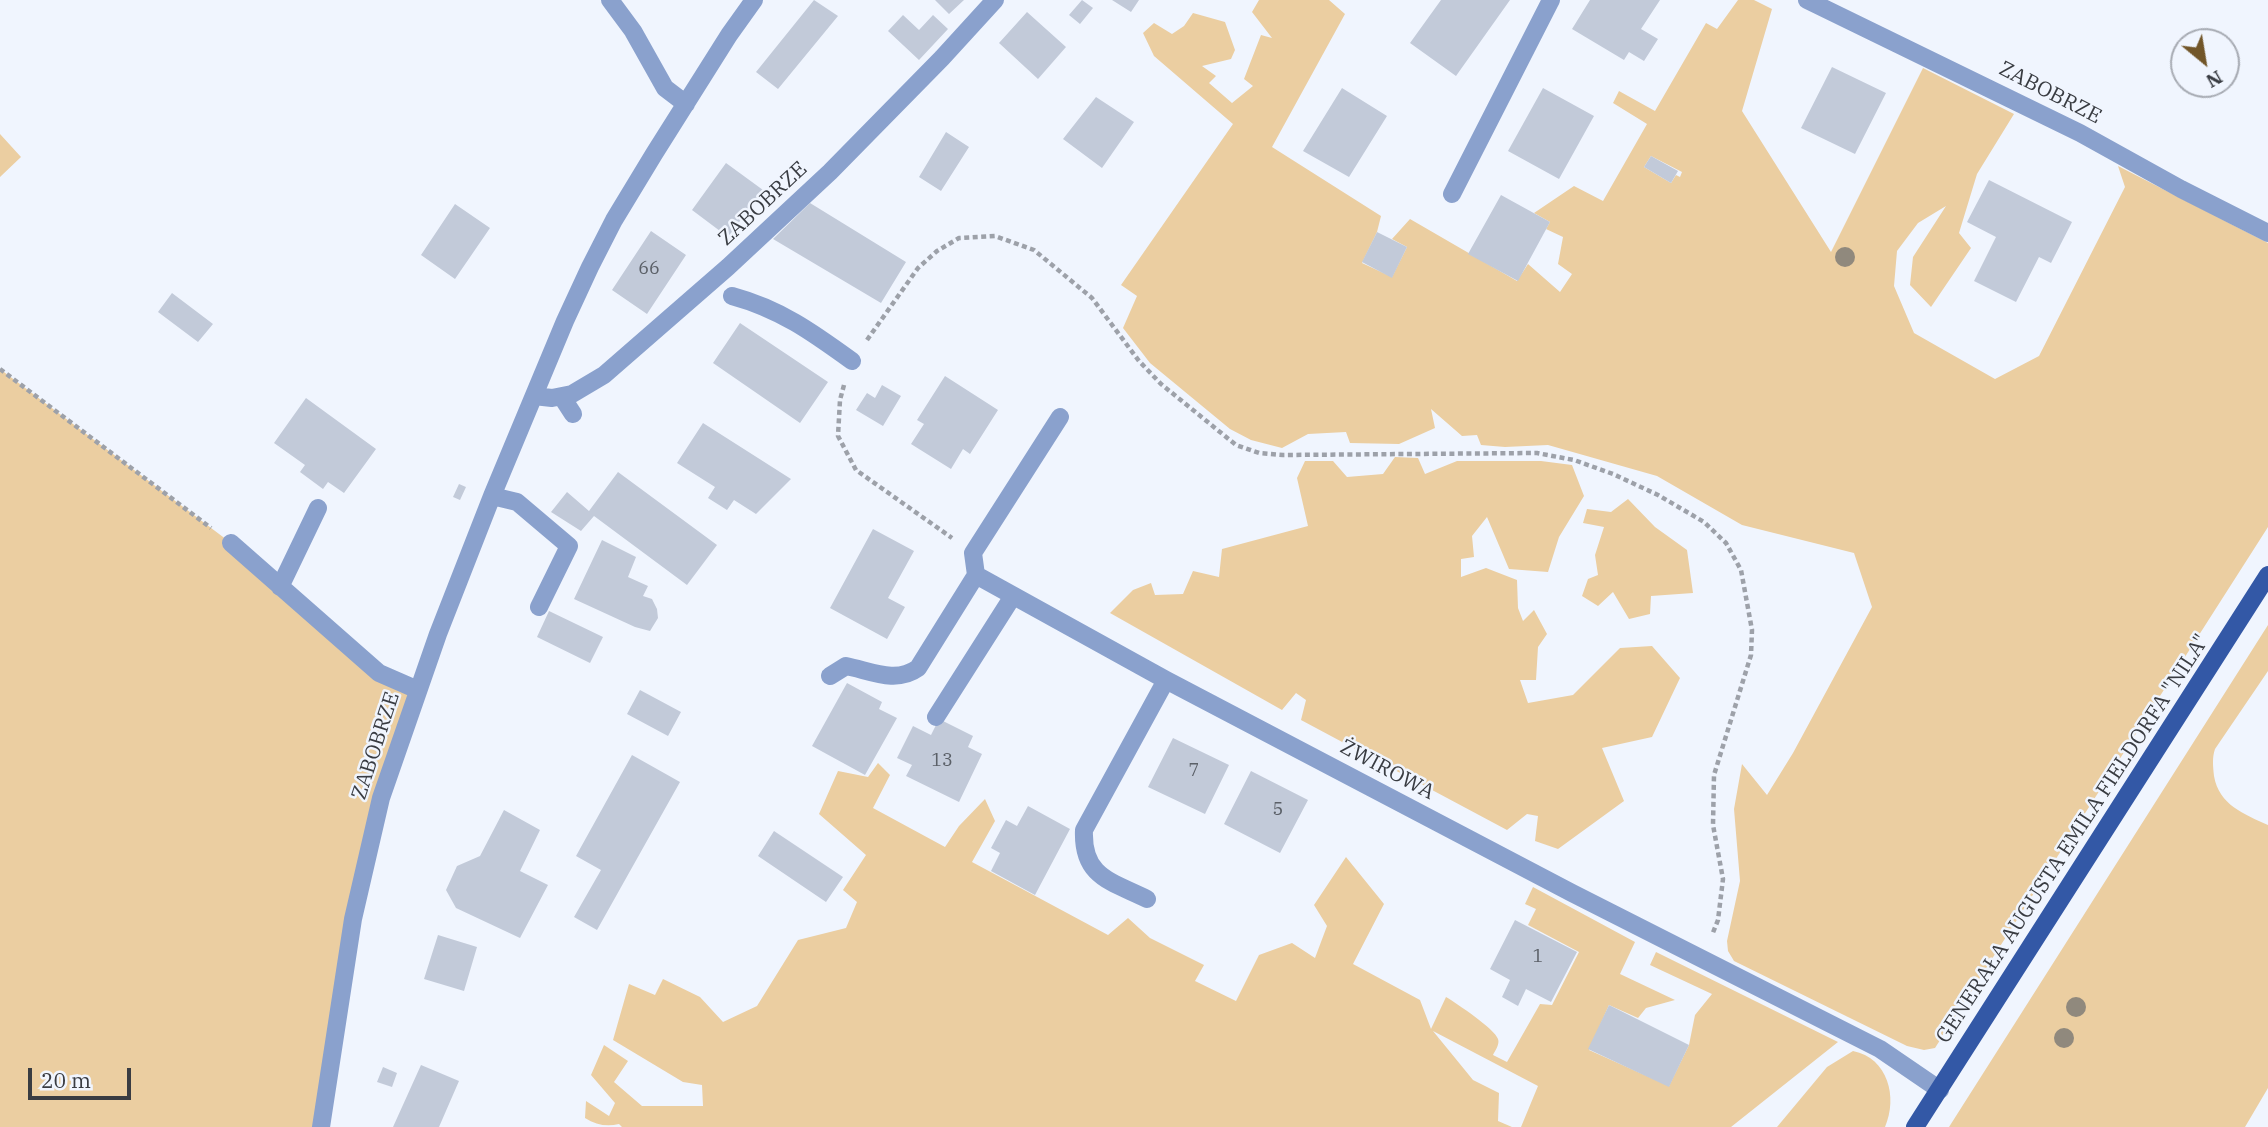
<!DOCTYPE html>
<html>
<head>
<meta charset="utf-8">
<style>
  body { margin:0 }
  #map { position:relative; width:2268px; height:1127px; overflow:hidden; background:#f0f5fe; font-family:"IBM Plex Serif",serif }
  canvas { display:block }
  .north { position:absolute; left:2170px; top:28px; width:70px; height:70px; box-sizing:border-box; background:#f0f5fe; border:2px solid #a7abb3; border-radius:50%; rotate:150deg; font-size:19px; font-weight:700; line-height:28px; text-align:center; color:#393c42 }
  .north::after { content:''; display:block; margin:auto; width:24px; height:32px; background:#725629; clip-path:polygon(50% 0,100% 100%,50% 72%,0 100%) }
  .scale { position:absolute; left:28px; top:1068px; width:103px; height:32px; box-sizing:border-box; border:4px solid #393c42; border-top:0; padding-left:9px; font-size:21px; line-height:24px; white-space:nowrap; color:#393c42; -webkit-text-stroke:5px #f0f5fe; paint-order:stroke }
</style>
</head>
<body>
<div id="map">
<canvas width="2268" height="1127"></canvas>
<div class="north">N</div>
<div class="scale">20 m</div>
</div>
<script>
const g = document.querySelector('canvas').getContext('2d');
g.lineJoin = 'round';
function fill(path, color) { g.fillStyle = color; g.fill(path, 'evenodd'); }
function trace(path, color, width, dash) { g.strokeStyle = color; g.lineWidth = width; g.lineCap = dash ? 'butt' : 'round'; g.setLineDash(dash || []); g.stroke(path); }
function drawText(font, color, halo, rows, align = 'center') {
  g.font = font + ' "IBM Plex Serif",serif'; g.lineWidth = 5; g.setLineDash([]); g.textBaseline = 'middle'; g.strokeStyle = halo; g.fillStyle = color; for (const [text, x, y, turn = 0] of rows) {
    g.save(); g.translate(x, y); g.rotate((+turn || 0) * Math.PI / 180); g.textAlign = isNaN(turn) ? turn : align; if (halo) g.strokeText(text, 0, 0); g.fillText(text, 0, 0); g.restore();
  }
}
const green = new Path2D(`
  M1259,0H1329L1345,14L1272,147L1381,216L1377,232L1362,263L1392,277L1407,247L1392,239L1410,219L1517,281L1528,264L1560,292L1572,274L1558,264L1563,237L1546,229L1550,222L1534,213L1574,186L1603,201L1647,124L1613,103L1619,91L1655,111L1706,23L1717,29L1738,0H1754L1772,9L1742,111L1831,252L1923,68L2014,114L1977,174L1959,233L1971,248L1931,307L1910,285L1913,257L1946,206L1918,223L1897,251L1894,286L1914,333L1995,379L2039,356L2125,187L2118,166L2268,243V527L1935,1048L1924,1050L1907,1046L1734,961L1728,951L1727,941L1740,881L1734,809L1742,764L1767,795L1793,753L1872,607L1854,553L1742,525L1657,476L1548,445L1505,447L1481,445L1477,435L1462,436L1431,409L1435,428L1399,444L1350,443L1346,432L1308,434L1282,448L1251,440L1230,429L1150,363L1123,328L1137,296L1121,285L1233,124L1154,56L1143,33L1154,23L1172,34L1184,26L1193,13L1225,22L1235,50L1231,59L1202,66L1216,76L1209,83L1232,103L1253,86L1244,79L1261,35L1272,38L1252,12ZM1651,156L1682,172L1680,177L1676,175L1671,183L1644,167Z
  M0,134L21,157L0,177Z
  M0,369L231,543L379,673L417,690L381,798L321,1127H0Z
  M1395,457L1418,458L1425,474L1457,461H1541L1572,465L1584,496L1559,537L1548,572L1509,569L1487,517L1472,536L1474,557L1461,559V577L1486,568L1517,580L1518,608L1523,621L1534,610L1547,634L1538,647L1536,680H1520L1528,703L1573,695L1620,648L1652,646L1680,678L1652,737L1602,748L1624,801L1558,849L1535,841L1538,816L1527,814L1507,830L1301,720L1306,700L1296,693L1282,710L1110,613L1133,590L1151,583L1155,595L1183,594L1193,571L1219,577L1222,549L1308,526L1297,478L1305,461H1333L1347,477L1383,474Z
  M1628,499L1655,527L1687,550L1693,593L1651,596L1650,614L1629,619L1613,592L1598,606L1582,596L1588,579L1598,575L1595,555L1604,527L1583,523L1587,509L1611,512Z
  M2268,625V671L2215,749C2212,758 2213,766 2214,776C2219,805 2244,814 2268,825V1088L2245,1127H1949Z
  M878,763L890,775L873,808L945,847L959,826L985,799L995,821L972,862L1108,935L1128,918L1150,938L1204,965L1195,981L1236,1001L1259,955L1292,943L1315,958L1327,926L1314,905L1346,857L1384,904L1353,964L1420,1000L1431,1029L1446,997C1456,1003 1495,1029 1498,1039C1500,1044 1495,1051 1493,1055L1507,1062L1540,1004L1552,1005L1579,952L1528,925L1536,909L1525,904L1533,887L1635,942L1620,974L1675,1000L1646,1008L1638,1018L1609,1005L1589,1050L1669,1086L1689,1045L1695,1015L1712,994L1650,965L1656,952L1838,1042L1731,1127H1521L1538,1086L1433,1031L1473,1080L1499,1093L1498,1121L1512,1127H622L619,1124C607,1127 596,1125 585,1118L586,1101L609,1116L615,1103L591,1075L604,1045L628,1061L614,1082L642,1106H703L702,1085L683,1082L613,1040L629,984L655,995L663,979L700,997L723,1022L757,1006L798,940L846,928L857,902L843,890L866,855L819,814L838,771L868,777Z
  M1853,1051C1888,1058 1898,1097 1885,1127H1777L1827,1067Z`);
const building = new Path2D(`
  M814,0L838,16L778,89L756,72Z
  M935,0H964L949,14Z
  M1082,0L1093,8L1080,24L1069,15Z
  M1112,0H1139L1131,12Z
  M1441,0H1510L1456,76L1410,43Z
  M1590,0H1660L1641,29L1658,39L1644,61L1629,52L1624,60L1572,29Z
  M1027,12L1066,47L1038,79L999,43Z
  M903,15L919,30L933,15L948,29L919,60L888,31Z
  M1832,67L1886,93L1855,154L1801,128Z
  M1342,88L1387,116L1349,177L1303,151Z
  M1543,88L1594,116L1559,179L1508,151Z
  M1096,97L1134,122L1102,168L1063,139Z
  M946,132L969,147L941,191L919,177Z
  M1651,156L1678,171L1671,183L1644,167Z
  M726,163L763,190L728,237L692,210Z
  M1989,180L2072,222L2051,263L2039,257L2016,302L1974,281L1996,237L1967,222Z
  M1501,195L1550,222L1518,281L1468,254Z
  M810,203L906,262L881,303L773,239Z
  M455,204L490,228L455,279L421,255Z
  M651,231L686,255L647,314L612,290Z
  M1377,232L1407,247L1392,278L1362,262Z
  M172,293L213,324L198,342L158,312Z
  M740,323L828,382L800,423L713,363Z
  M945,376L998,410L970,454L963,449L951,469L911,444L924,424L917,420Z
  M882,385L901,396L883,426L856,410L867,393L875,398Z
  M306,398L376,449L344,493L328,482L323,489L300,472L305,465L274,443Z
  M703,423L791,479L756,514L734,500L727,510L708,498L715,487L677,463Z
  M618,472L717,545L687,585L594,516L581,531L551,512L567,492L589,511Z
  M459,484L466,487L460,500L453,497Z
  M873,529L914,551L888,598L905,607L887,639L830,608Z
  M602,540L636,557L628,577L648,586L643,596L652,599L657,609L658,618L650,631L635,627L574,599Z
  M549,611L603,637L590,663L537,637Z
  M847,683L882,702L879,709L897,718L865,775L812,746Z
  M640,690L681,712L668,736L627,714Z
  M939,719L973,736L968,747L982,754L959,802L906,776L912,765L897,758L913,726L931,735Z
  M1173,738L1229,765L1205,814L1148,787Z
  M632,755L680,782L597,930L574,917L601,870L576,856Z
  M1251,771L1308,800L1280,853L1224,824Z
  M1028,806L1070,829L1035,895L991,871L1000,853L991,848L1006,820L1017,826Z
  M504,810L540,830L520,871L548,885L520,938L456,908L446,890L457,866L480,856Z
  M774,831L843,877L826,902L758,856Z
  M1515,920L1577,952L1551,1002L1526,989L1518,1006L1502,997L1510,980L1490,969Z
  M438,935L477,947L464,991L424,979Z
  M1609,1005L1689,1045L1669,1087L1588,1049Z
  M421,1065L459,1081L439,1127H393Z
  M383,1067L397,1073L392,1087L377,1082Z`);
const path = new Path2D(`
  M867,340L918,268L937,251L959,238L995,236L1034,250L1092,298L1139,361L1161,384L1236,445L1259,453L1283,455L1537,453L1574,460L1613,474L1658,495L1704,522L1726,543L1741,570L1752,630L1751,655L1714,775L1713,825L1723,879L1718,920L1712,935
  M0,369L211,528
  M844,385L840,400L838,436L856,470L952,538`);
const minor = new Path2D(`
  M610,0L633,31L665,88L686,104
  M1807,0L2080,133L2181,189L2268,233
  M1452,194L1551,0
  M732,296C780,309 812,332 852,361
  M534,396L552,398L572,394L604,375L728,267L830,172L942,58L995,0
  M562,397L573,414
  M1060,417L973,553L976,575L1166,680L1572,893L1880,1049L1940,1090
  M492,496L517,502L569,546L539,607
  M231,543L379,673L418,690
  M280,587L318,508
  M830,676L846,666C871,671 896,684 918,668L976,575
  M936,717L1013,596
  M1147,899C1111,881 1082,877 1084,830L1166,680
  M321,1127L353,919L381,798L438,634L492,496L565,321L590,267L614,220L654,154L729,35L754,0`);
const major = new Path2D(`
  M1915,1127L2268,575`);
const trees = [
  [1845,257],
  [2076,1007],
  [2064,1038]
];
const numberNames = [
  ["66",649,269],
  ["13",942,761],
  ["7",1194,771],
  ["5",1278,810],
  ["1",1538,957]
];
const streetNames = [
  ["ZABOBRZE",2050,93,27],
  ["ZABOBRZE",763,204,-43],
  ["ZABOBRZE",376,746,-72],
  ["ŻWIROWA",1387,770,28],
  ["GENERAŁA AUGUSTA EMILA FIELDORFA \"NILA\"",2073,839,-57]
];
fill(green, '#ebcea1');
fill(building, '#c2cad9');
trace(path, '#9da1a9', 4.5, [5, 3.5]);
trace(minor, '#8aa1cd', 18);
trace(major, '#3358a6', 18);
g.fillStyle = '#90897d';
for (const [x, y] of trees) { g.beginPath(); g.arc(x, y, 10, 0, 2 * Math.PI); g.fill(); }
drawText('18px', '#5b6068', null, numberNames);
drawText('21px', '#393c42', '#f0f5fe', streetNames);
</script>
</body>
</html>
